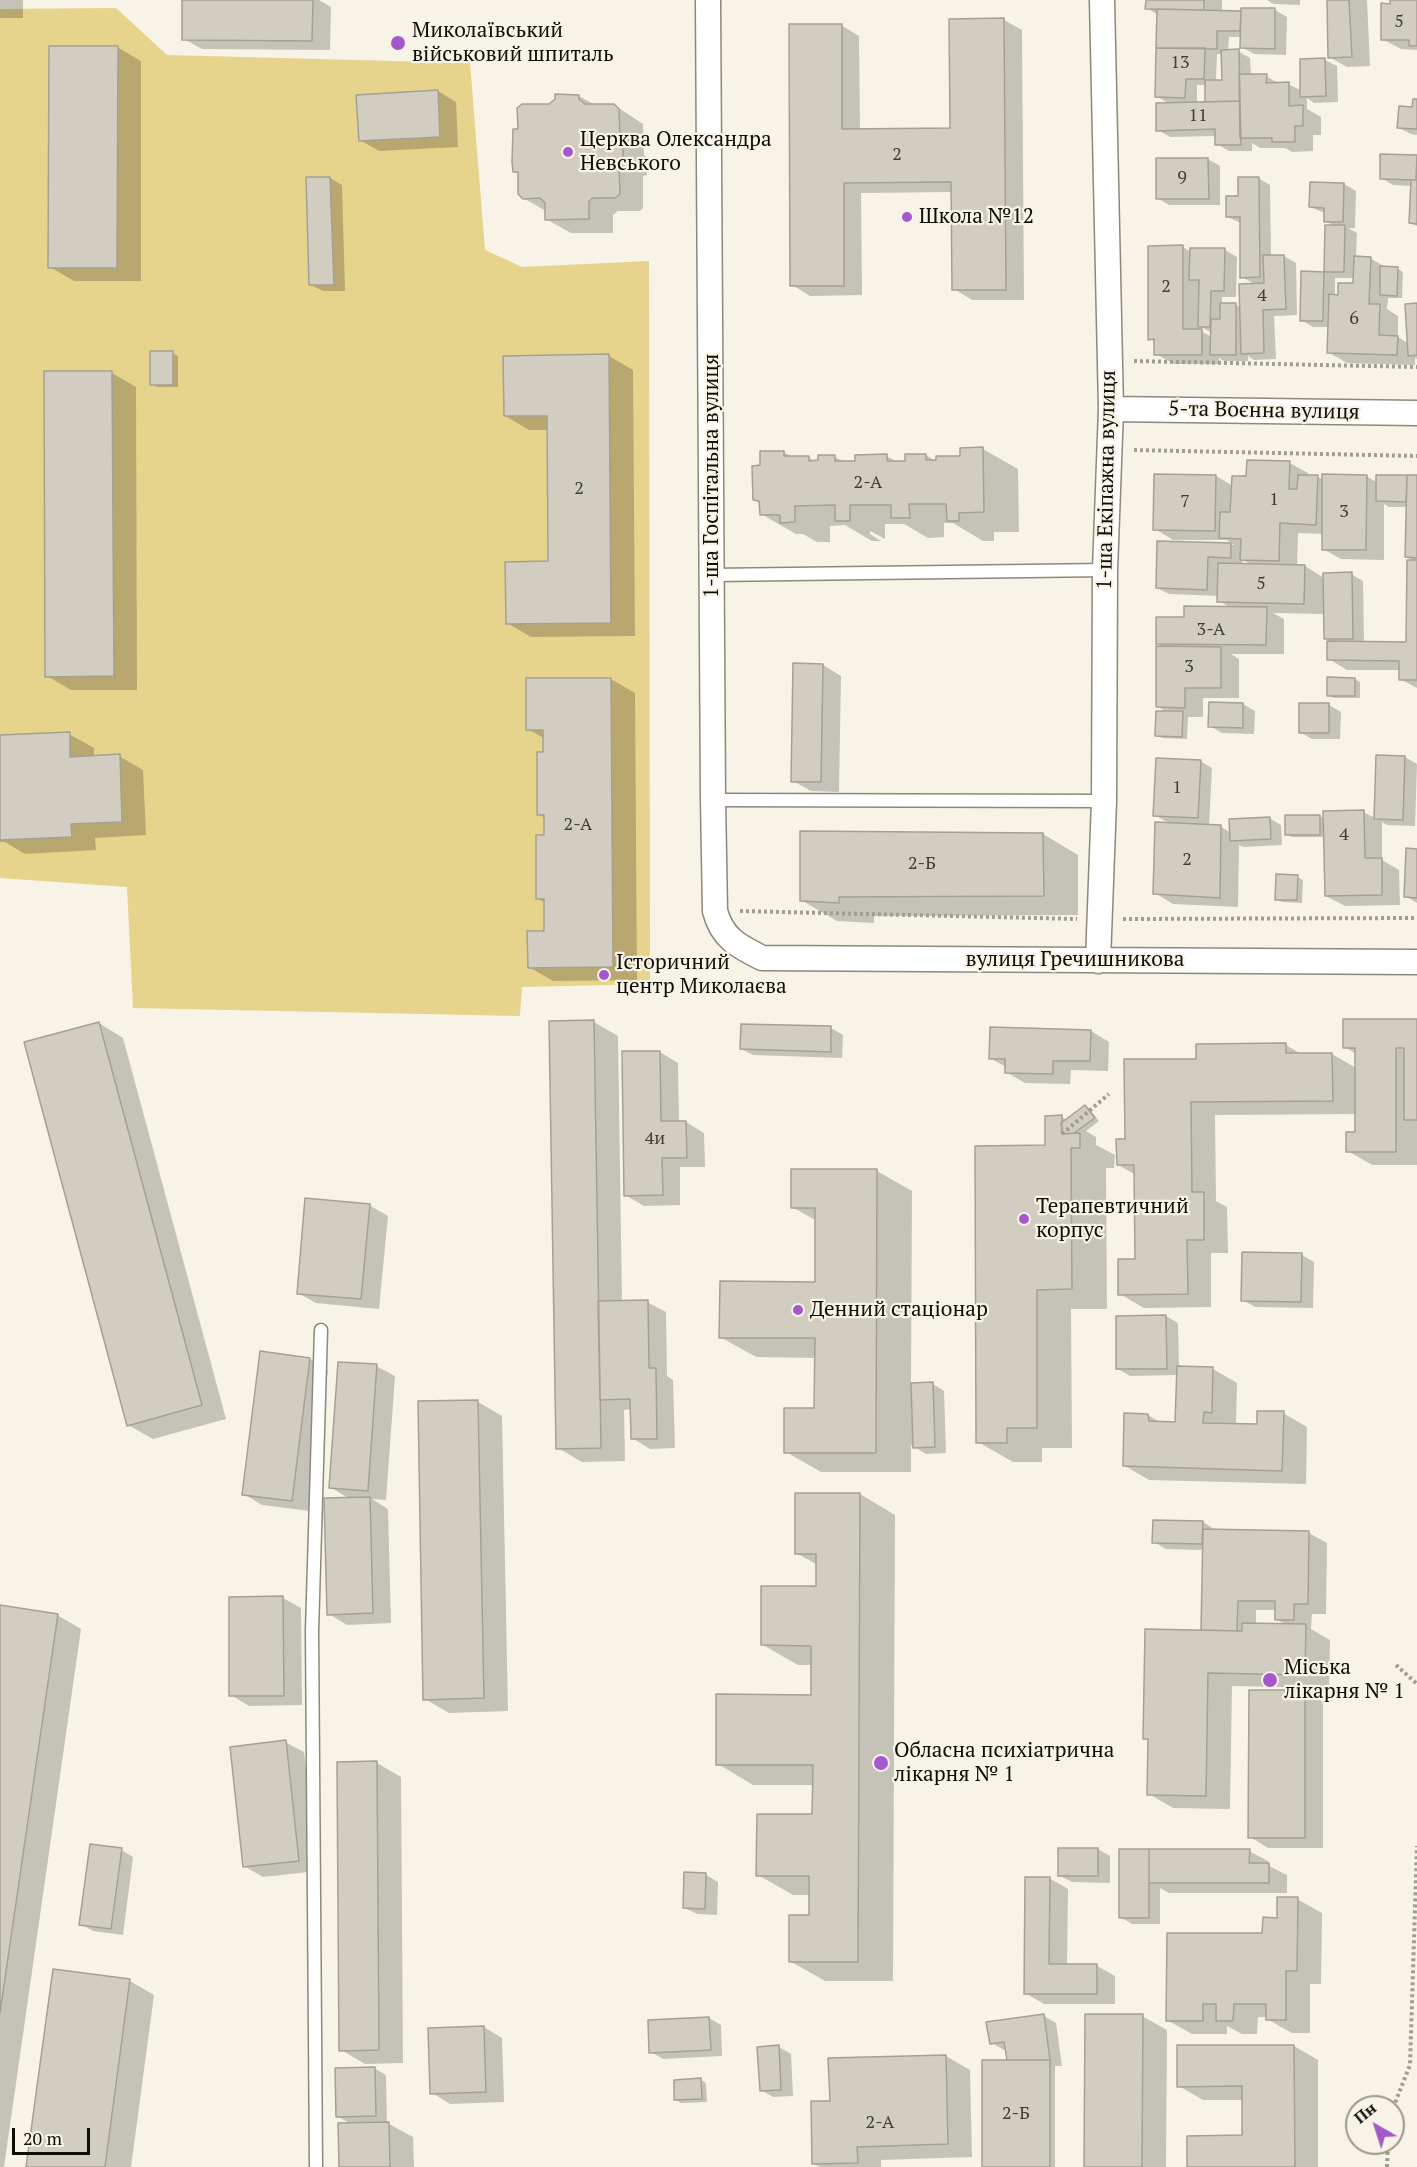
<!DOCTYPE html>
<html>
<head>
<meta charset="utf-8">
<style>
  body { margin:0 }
  #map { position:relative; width:1417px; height:2167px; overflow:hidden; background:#f7f3e6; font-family:"PT Serif",serif }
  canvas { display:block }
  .north { position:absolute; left:1345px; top:2095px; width:60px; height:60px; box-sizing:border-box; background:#f7f3e6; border:2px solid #9a978d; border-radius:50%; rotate:321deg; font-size:16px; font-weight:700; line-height:24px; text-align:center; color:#0e0d08 }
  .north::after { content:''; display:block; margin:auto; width:21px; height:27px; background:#a458cb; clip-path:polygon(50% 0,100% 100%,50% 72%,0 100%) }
  .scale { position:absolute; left:12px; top:2128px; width:78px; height:27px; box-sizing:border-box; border:3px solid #0e0d08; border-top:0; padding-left:8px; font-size:18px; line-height:21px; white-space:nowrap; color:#0e0d08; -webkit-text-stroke:4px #f7f3e6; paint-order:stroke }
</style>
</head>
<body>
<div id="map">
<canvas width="1417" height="2167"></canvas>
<div class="north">Пн</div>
<div class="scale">20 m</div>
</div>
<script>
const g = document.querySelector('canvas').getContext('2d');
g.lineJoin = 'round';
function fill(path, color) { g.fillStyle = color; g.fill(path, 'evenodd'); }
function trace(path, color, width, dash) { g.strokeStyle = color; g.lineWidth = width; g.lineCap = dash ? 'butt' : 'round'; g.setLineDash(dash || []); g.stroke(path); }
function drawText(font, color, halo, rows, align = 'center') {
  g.font = font + ' "PT Serif",serif'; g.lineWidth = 4.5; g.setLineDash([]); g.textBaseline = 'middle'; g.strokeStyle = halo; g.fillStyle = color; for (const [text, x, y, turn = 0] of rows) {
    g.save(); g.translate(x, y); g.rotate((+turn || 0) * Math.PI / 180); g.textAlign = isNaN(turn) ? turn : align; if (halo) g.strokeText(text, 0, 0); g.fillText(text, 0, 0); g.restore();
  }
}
const green = new Path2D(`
  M116,8L167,55L470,63L485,250L522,267L649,261L650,984L522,987L520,1016L133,1008L127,887L0,878V9Z`);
const shadow = new Path2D(`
  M0,0H23V18H0Z
  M184,0H319L331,7L330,50L202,49L184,39Z
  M1147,0H1222V12L1275,10L1287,17L1286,55L1254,54L1242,47V37H1229L1228,51H1238L1250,58L1251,76H1266L1280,84H1288L1302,91L1325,60L1337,66L1338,102L1314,103L1307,98V109L1321,117V135H1313V151L1292,152L1285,148H1260L1252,143V151H1229L1217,144V136L1170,137L1158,130L1170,104L1156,96L1158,15L1147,8ZM1217,54H1223V81H1216ZM1197,85H1206L1207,104H1197Z
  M1267,0H1300V5L1273,4Z
  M1329,0H1367L1370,66L1347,67L1329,57Z
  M1392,0H1417V50L1401,49L1382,39Z
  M1004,20L1022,30L1024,300H972L954,289L953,192L861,193L862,295L810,296L792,285L841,25L859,36L860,130L951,129Z
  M117,47L141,61V281H74L50,267Z
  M438,91L456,102L458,147L379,151L360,140Z
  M579,96L595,105H614L643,124L644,155L647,157V175L643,176V208L640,211H618L613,215V233H571L546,219V211L523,198L519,174L515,171L519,131L550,105Z
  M1417,100V135L1411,134L1399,128L1414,108Z
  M1382,155L1417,157V226L1411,223L1412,186L1393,185L1381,178Z
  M1208,159L1220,166V205H1169L1157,198Z
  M330,178L342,185L345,291H323L311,285Z
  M1258,178L1270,185L1271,257L1284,256L1296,263L1297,315L1274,316L1276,359L1254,360L1248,356V361H1224L1219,358V364H1174L1156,354V342L1149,339L1183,247L1191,252L1225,250L1237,257L1236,297H1222V305H1236L1241,308L1256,285L1242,277L1241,223L1227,217L1240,197ZM1201,327L1212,333V337L1201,331Z
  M1344,184L1356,191L1355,228H1348L1357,233L1356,258H1370L1387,268H1397L1403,272L1402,298H1388L1387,309L1398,316V337L1409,344L1417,304V359L1415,358V365L1347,363L1328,352L1329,327H1313L1301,320L1302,273H1325L1326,226H1335L1325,221V213L1310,207ZM1335,278H1355V285L1340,296H1335Z
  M172,353L178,356V387H157L152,384Z
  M609,356L633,370L635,636L531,637L507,623L549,563L548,430H529L505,416Z
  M112,373L136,387L137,690H71L47,676Z
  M983,449L1018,469L1019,532H994V541H983L953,523H944V537L928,538L904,524H885V539L870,531V534L881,541H872L845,525L830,526V542H817L803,534H796L761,514V504L754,500L761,467L783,452L793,457H808L816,462H820L819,457H835L845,462H857L886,456L898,462H907L926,455L937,462L962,458Z
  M1290,463L1308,473V476L1318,477L1324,480L1366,476L1378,483V476L1417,477V688L1400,679L1401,670H1347L1329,659V641L1325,638V614L1273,613L1284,619V654H1231L1239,659V698H1203V717H1188L1187,739L1162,738L1156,735L1168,713L1157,706L1166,648L1157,643L1185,619L1231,608L1219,601V596L1169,594L1157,588L1158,543L1234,545L1227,540H1173L1155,529L1216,476L1233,486L1247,478ZM1384,504L1389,507H1407L1406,557L1415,562L1407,643H1364L1363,581L1351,574L1324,578L1305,566H1297L1298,533L1323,534V549L1341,559L1384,560ZM1243,560L1252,565H1242Z
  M823,665L841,676L839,792L811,791L793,781Z
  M611,679L635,693L637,980L553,981L529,967L546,932V903L538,899L545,836V818L538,814L545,739L528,729Z
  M1355,679L1360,682V698H1334L1329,695Z
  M1243,704L1255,711L1254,734L1222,733L1210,726Z
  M1329,705L1341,712L1340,739H1312L1300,732Z
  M69,734L94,748V757L119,756L143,770L146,835L95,838L96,850L25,854L5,842H0V737Z
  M1405,757L1417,764L1415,826L1387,825L1382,822V860L1399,870L1400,905L1345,906L1326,896L1325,837H1292L1286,834L1319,816L1325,819L1363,812L1375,818Z
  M1200,761L1212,768L1209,826L1221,827L1231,833L1269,818L1281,825L1282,845L1243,847L1239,845L1238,907L1173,904L1155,893L1170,824L1155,815Z
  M1043,834L1078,855V915L874,916V923L837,921L801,900Z
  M1417,850V903L1406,896Z
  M1297,877L1303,880L1302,903L1282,902L1277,899Z
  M1417,1021V1165H1372L1348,1151L1357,1134V1114L1215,1115L1216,1201L1227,1207L1228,1253H1211V1307L1144,1308L1120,1294L1136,1260V1175L1118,1165L1126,1140L1198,1060L1286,1045L1303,1055L1332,1054L1356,1068V1054L1345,1047Z
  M594,1022L618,1036L622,1302H647L666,1312L667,1376L673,1380L675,1448L650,1449L632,1438V1409L624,1410L625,1461L582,1462L558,1448Z
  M99,1023L123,1038L226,1419L153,1439L128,1425Z
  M831,1028L843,1035L842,1058L753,1055L741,1049Z
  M1091,1031L1109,1042L1108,1071L1071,1070L1070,1084L1025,1083L1006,1072V1067L990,1058Z
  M660,1052L678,1063L679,1122H686L704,1133L705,1167H680V1205L644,1206L625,1195Z
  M1085,1106L1090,1110L1099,1121L1086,1131L1096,1137V1145L1115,1155L1114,1168H1106L1107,1309H1071L1072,1448H1042V1462H1013L978,1442L1047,1147L1061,1117L1067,1120Z
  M792,1170L877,1171L912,1191L911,1385L933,1384L944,1391L946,1453L926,1454L911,1445V1472H821L786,1452L816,1410V1358L756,1357L720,1337L816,1283L817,1221L792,1207Z
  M369,1205L388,1216L379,1309L316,1303L298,1293Z
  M1302,1255L1314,1262L1313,1308L1255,1307L1243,1300Z
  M1166,1316L1178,1323L1179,1368L1213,1369L1237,1383L1236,1425L1258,1426L1283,1413L1307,1427L1306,1484L1149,1480L1125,1466L1148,1415L1161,1423H1177L1179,1375L1130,1376L1118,1369Z
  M310,1359L328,1370L310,1511L262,1505L244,1494Z
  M376,1366L395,1376L386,1500L372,1499L388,1509L391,1623L347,1625L329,1614L350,1499L330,1487Z
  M478,1402L502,1416L508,1711L449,1713L425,1699Z
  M796,1494H860L895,1515L893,1981H825L790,1961L811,1916V1895H793L758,1875L814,1816V1785H753L718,1764L812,1696V1665H798L763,1645L818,1588V1565L796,1553Z
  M1203,1522L1214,1529V1531L1309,1533L1327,1543L1326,1614H1312L1311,1629L1330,1640L1329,1688L1232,1686L1230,1809L1173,1808L1149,1794L1150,1742L1144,1738L1202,1631L1204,1550L1166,1549L1154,1542ZM1256,1610H1276V1619L1287,1625H1256Z
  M283,1598L301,1608L302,1705L249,1706L231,1695Z
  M0,1607L57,1615L81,1629L4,2167H0Z
  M1305,1692L1323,1702V1848H1268L1250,1837Z
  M285,1742L304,1752L317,1871L263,1877L244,1866Z
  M377,1763L401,1777L403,2063L365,2064L341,2050Z
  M1098,1849L1110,1856V1883L1072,1882L1060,1876Z
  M121,1850L133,1857L123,1935L93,1931L81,1924Z
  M1121,1851H1249L1268,1861L1267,1865L1287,1875V1893H1169L1160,1888V1924H1132L1120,1917Z
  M685,1874L706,1875L718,1882L717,1915L697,1914L685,1908Z
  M1049,1878L1068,1889L1067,1966H1097L1115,1976V2004H1044L1025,1993Z
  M1297,1899L1322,1913L1321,1984H1310V2033H1292L1267,2019V2017H1258L1257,2034H1242L1227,2026V2034H1192L1167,2020L1264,1935Z
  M55,1970L130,1981L154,1995L131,2167H28Z
  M1044,2016L1056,2023L1062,2066H1055V2167H983L1013,2062L1007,2050H1004L992,2043Z
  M1142,2016L1167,2030L1166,2167H1085Z
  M709,2018L721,2025L722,2056L663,2059L651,2052Z
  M484,2027L502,2038L504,2102L450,2104L432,2093Z
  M1294,2046L1318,2060V2167H1189L1244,2137V2100H1203L1179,2086Z
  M779,2047L791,2054L793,2096L773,2097L761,2090Z
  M946,2056L970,2070L972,2157L881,2160V2167H820L814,2164L831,2102Z
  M374,2068L386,2075L387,2123L413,2137L414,2167H341L351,2124L337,2116Z
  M701,2080L706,2083L707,2102L681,2103L676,2100Z`);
const building = new Path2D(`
  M182,0H313L312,41L182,40Z
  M1146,0H1204V10L1145,9Z
  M1327,0H1349L1352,57L1328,58Z
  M1390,0H1417V46H1409V40H1381V3L1390,4Z
  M1241,8H1275V49L1240,48Z
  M1157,9L1241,11L1240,31H1217V49L1156,48Z
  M1004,18L1006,290H952L951,182L844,183V286H790L789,24H842V129L950,128L949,19Z
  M49,46H118L117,268H48Z
  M1156,48H1205L1204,79H1186L1185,98L1155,97Z
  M1239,49L1240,101L1205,102V80H1222L1221,50Z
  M1325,58L1326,96L1300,97V59Z
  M1239,74H1267L1266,83L1289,82V106L1303,105V126H1295V142H1272V138H1240Z
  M438,90L440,137L359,141L356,95Z
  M555,94L579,95V99L585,104H614L619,109L620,142H623V162L619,163L620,194L615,198H593L589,201V219L545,220V203L540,198L523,199L518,194V172H513L512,162L513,129H518L517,108L522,104H549L555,99Z
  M1413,99H1417V129L1397,128L1399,106L1412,107Z
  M1240,101L1241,145H1215V129L1156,131V103Z
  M1380,154L1417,155L1416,180L1380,179Z
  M1156,158H1208L1209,199H1156Z
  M306,177H330L334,285H309Z
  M1238,177H1259L1260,277L1240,278V217H1226V196H1238Z
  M1411,180H1417V224L1409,223Z
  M1310,182L1344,183L1343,222H1324V208L1309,207Z
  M1325,225H1345L1344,272H1324Z
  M1183,245V329H1202V355H1154V339L1148,340V246Z
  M1190,248H1225L1224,291H1211L1210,327H1198L1199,280H1189Z
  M1263,255H1284L1286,309L1263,310L1264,353L1241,354L1239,284L1264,283Z
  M1354,256L1371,257L1369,304H1380L1379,335L1398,336L1397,355L1327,353L1329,294L1338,295V283H1353Z
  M1380,266L1398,267L1397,296L1380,295Z
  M1301,271L1324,272L1323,321H1300Z
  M1220,303H1236V355H1210L1211,319H1220Z
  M1417,303V355L1408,356L1405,304Z
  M150,351H173V385H150Z
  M609,354L611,623L506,624L505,562L548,561L547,416H504L503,356Z
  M44,371H112L114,676L45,677Z
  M983,447L984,512L959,513V521H947L946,504H909L910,518H891V505H850V521H835V505L795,506V522L780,523V515H760L759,501L753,500L752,466L760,465V451H784V456H809V461L818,460V455H835V461H855V455L887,454V461H905V454H926V460H936V456H960V448Z
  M1247,460L1290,461L1289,489H1297L1298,475H1318L1316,525L1280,523L1279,561L1240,560L1241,539L1219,538L1220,512H1230L1232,476H1246Z
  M1154,474L1216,475L1215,531L1153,530Z
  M1322,474L1367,475L1366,550H1322Z
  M1376,475H1407L1406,502L1376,501Z
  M1407,475H1417V558L1405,557Z
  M1157,541L1231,543V558L1208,557L1207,590L1156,588Z
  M1407,560H1417V680H1399V661L1327,660V641L1406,642Z
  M1218,563L1305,565L1304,604L1217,602Z
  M1352,572L1353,639H1324L1323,573Z
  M1184,606L1267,607L1266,645L1156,644V617H1184Z
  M1156,646L1221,647V688H1185V708L1156,707Z
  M793,663L823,664L821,782H791Z
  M1327,677L1355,678V696H1327Z
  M526,678H611L613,967L528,968L527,931H544V899H536V835H544V815H537V752H543V730H526Z
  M1209,702L1243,703V728L1208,727Z
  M1299,703H1329V733H1299Z
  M1156,711H1183L1182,737L1155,736Z
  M70,732V757L120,754L122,822L71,824L72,837L0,840V735Z
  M1376,755L1405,756L1403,820L1374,819Z
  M1156,758L1201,760L1198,818L1153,816Z
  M1364,810L1365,858H1382V895L1325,896L1323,811Z
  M1285,815H1320V835H1285Z
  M1270,817L1271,839L1230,841L1229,819Z
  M1155,822L1221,825L1220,898L1153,894Z
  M800,831L1043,833L1044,896L839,897V903L800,901Z
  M1406,848L1417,849V898L1404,897Z
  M1276,874L1298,875L1297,900H1275Z
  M1343,1019H1417V1120H1404V1048H1396V1152H1346V1132H1355V1048H1343Z
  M594,1020L601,1448L556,1449L549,1021Z
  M99,1022L202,1405L127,1426L24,1042Z
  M741,1024L831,1026V1052L740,1049Z
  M990,1027L1091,1030L1090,1061H1053V1074L1005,1073V1059H989Z
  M1286,1043V1053H1332L1333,1101L1191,1102L1192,1192H1204V1240H1187L1188,1294L1118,1295V1259H1135L1134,1165H1117L1116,1139H1125L1124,1059H1196V1044Z
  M622,1051H660L661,1121H686L687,1158H662L663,1195L624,1196Z
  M1085,1105L1095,1118L1074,1133L1062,1134L1061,1123Z
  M1062,1115V1134L1080,1133V1148H1071L1072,1289L1037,1290V1428H1007V1443H976L975,1146L1045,1145V1116Z
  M791,1169H877L876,1453H784V1408H814L815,1338H719L720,1281L815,1282V1208H791Z
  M305,1198L370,1204L361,1299L297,1294Z
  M1242,1252L1302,1253L1301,1302L1241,1301Z
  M648,1300L649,1368H656L657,1439H631L630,1399L600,1400L598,1301Z
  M1166,1315L1167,1369H1116V1316Z
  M260,1351L310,1358L292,1501L242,1495Z
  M338,1362L377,1364L368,1491L329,1488Z
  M1177,1366L1213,1367L1212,1413L1204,1412L1203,1423L1257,1424V1411H1284L1282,1471L1123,1466L1124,1413L1148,1414L1149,1421L1175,1422Z
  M933,1382L935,1447L913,1448L911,1383Z
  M478,1400L484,1698L423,1700L418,1401Z
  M795,1493H860L858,1962H789V1915H809V1876H756L757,1814H812L813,1765H716V1694L811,1695V1646L761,1645V1586H816V1554H795Z
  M370,1497L373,1613L327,1615L324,1498Z
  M1153,1520L1203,1521L1202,1544L1152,1543Z
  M1203,1529L1309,1531L1308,1604H1294V1620H1275V1601H1238L1237,1631L1201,1630Z
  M283,1596L284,1696H229V1597Z
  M0,1605L58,1614L0,2013Z
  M1242,1623L1306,1624L1305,1675L1208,1673L1206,1796L1147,1795L1148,1739H1143L1145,1629L1242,1631Z
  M1249,1690H1305V1838H1248Z
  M286,1740L299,1861L243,1867L230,1747Z
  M377,1761L379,2050L339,2051L337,1762Z
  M90,1844L122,1848L111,1929L79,1925Z
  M1058,1848H1098V1876H1058Z
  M1119,1849H1149V1918H1119Z
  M1149,1849H1250L1249,1863H1269V1883H1149Z
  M684,1872L706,1873L705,1909L683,1908Z
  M1025,1877H1050L1049,1964H1097V1994H1024Z
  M1277,1897H1298L1297,1971H1286V2020H1266V2004H1234L1233,2021H1216V2004H1203V2021H1166L1167,1933H1262L1263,1917L1277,1918Z
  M53,1969L130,1979L105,2167H26Z
  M1044,2014L1050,2060H1007L1004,2042L990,2044L986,2022Z
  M1085,2014H1143L1142,2167H1084Z
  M709,2017L711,2050L649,2053L648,2020Z
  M484,2026L486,2092L430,2094L428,2028Z
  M779,2045L781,2090L760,2091L757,2047Z
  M1177,2045H1294L1295,2167H1187V2136L1242,2135V2086L1177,2087Z
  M946,2055L948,2144L857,2147L858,2163L812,2164L811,2101H830L828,2058Z
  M982,2060H1050V2167H982Z
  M375,2067L376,2116L336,2117L335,2068Z
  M701,2078L702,2099L674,2100V2080Z
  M389,2122L390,2167H339L338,2123Z`);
const path = new Path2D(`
  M1134,361L1417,367
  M1134,450L1417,456
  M740,911L1077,919
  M1123,919L1417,918
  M1062,1134L1109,1094
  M1396,1665L1417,1684
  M1393,2108L1410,2065L1417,1846
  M1387,2167L1388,2143`);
const service = new Path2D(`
  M713,575L1105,570
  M713,800L1104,801
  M316,2167L312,1631L321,1330`);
const minor = new Path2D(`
  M708,0L713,800L715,911C722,938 738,946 762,958L1417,962
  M1111,409L1417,413
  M1098,961L1104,801L1105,570L1111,409L1102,0`);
const markers = [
  [398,43,8,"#a458cb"],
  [568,152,6,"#a458cb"],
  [907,217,6,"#a458cb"],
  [604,975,6,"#a458cb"],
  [1024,1219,6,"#a458cb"],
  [798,1310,6,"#a458cb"],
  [1270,1680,8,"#a458cb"],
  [881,1763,8,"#a458cb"]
];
const numberNames = [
  ["5",1399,22],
  ["13",1180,63],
  ["11",1198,116],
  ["2",897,155],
  ["9",1182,178],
  ["2",1166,287],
  ["4",1262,296],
  ["6",1354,319],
  ["2-А",868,483],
  ["2",579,489],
  ["1",1274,500],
  ["7",1185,502],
  ["3",1344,512],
  ["5",1261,584],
  ["3-А",1211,630],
  ["3",1189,667],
  ["1",1177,788],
  ["2-А",578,825],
  ["4",1344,835],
  ["2",1187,860],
  ["2-Б",922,864],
  ["4и",655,1139],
  ["2-Б",1016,2114],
  ["2-А",880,2123]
];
const poiNames = [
  ["Миколаївський",412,31],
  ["військовий шпиталь",412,55],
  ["Церква Олександра",580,140],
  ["Невського",580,164],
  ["Школа №12",919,217],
  ["Історичний",616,963],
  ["центр Миколаєва",616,987],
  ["Терапевтичний",1036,1207],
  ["корпус",1036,1231],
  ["Денний стаціонар",810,1310],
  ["Міська",1284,1668],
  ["лікарня № 1",1284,1692],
  ["Обласна психіатрична",894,1751],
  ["лікарня № 1",894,1775]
];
const streetNames = [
  ["5-та Воєнна вулиця",1264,411,1],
  ["1-ша Госпітальна вулиця",712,476,-90],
  ["1-ша Екіпажна вулиця",1107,480,-89],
  ["вулиця Гречишникова",1075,960]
];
fill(green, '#e6d38c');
fill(shadow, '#0003');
fill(building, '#d1cec1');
trace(building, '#a4a194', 1.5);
trace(service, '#8c887c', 15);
trace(minor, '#8c887c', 27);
trace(path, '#a09d93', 4, [3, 3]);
trace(service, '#fff', 12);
trace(minor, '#fff', 24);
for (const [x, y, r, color] of markers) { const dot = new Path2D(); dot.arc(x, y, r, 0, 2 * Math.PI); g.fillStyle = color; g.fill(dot); trace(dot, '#f7f3e6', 2); }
drawText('18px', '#3f3d36', null, numberNames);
drawText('21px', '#0e0d08', '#f7f3e6', poiNames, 'left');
drawText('21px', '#0e0d08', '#f7f3e6', streetNames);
</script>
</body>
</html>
